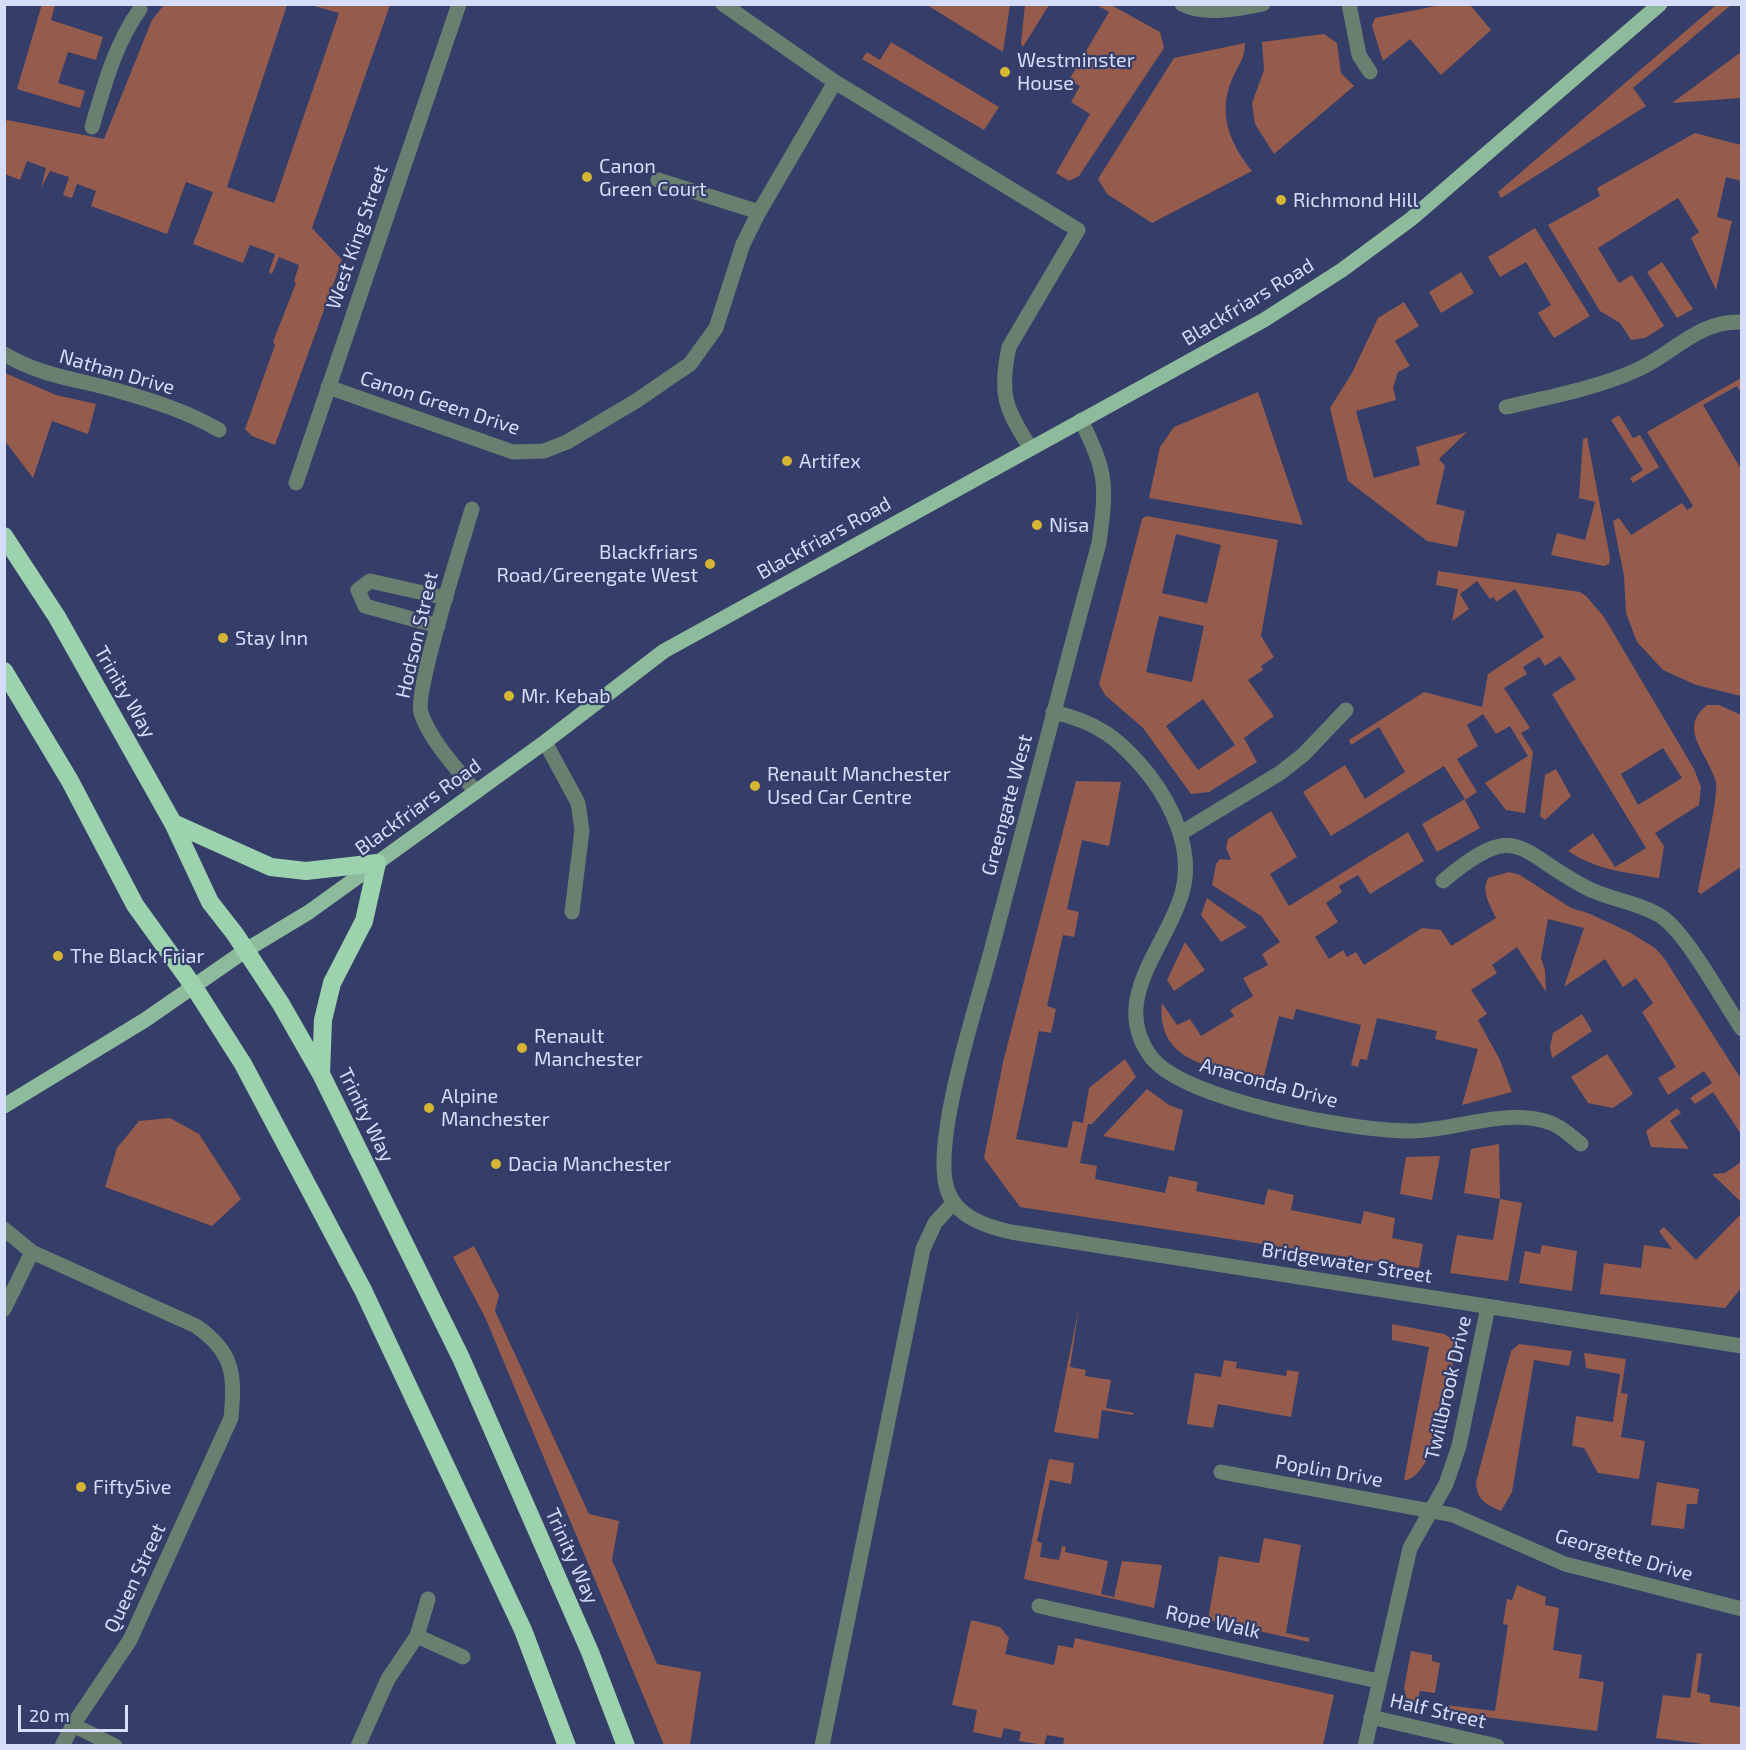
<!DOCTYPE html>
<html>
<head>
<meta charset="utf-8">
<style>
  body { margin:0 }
  #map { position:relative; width:1746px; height:1750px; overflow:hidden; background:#353d69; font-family:"Exo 2",sans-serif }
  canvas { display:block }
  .frame { position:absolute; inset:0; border:6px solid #d6ddf8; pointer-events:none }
  .scale { position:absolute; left:18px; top:1705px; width:110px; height:27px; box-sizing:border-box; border:3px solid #d6ddf8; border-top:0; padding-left:8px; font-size:18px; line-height:21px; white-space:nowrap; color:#d6ddf8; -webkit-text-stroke:4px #353d69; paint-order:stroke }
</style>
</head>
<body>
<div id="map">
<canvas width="1746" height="1750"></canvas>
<div class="frame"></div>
<div class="scale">20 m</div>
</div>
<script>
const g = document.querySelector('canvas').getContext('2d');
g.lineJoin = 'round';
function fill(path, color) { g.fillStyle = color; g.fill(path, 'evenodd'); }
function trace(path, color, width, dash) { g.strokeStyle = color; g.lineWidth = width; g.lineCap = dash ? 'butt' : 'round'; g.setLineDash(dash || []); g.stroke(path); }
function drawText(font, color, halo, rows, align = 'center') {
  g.font = font + ' "Exo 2",sans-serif'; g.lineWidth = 4.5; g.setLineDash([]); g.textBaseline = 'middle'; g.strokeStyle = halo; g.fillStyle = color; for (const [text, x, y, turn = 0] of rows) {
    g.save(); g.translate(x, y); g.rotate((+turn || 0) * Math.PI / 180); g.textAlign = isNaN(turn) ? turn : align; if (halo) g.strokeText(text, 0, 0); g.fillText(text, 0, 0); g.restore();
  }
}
const green = new Path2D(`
  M42,4L55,5L51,20L103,37L96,60L68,52L58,83L85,91L80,108L17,89Z
  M164,5H287L227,187L274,203L339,13L311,5H390L312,228L342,260L275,445L252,436L245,429L275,345L273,342L296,283L294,281L299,265L279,257L272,274L269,272L275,254L250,245L243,263L193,244L213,192L186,182L167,234L91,206L96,191L77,184L72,198L63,195L69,177L50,171L41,188L46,168L27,161L20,180L5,174V124L7,120L104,139L152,20Z
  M927,5H1010L1003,52Z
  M1025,5H1049L1023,47L1021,43Z
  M1097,5H1111L1160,32L1164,48L1079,176L1069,181L1056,173L1090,114L1071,102L1080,86L1069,80L1109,12Z
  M1470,5L1491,30L1441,75L1410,39L1383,61L1372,26L1375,18L1441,5Z
  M1716,5H1731L1633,88L1646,106L1501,198L1498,192Z
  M1324,34L1337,43L1341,73L1354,86L1274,154L1255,124L1252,103L1264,70L1262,42Z
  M891,42L999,107L984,130L862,59L867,52L880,60Z
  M1245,43C1245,58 1239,64 1233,77C1217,112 1229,143 1252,171L1152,223L1107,194L1098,179L1174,58Z
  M1741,52V98L1672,103Z
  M1695,133L1741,145V181L1726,177L1717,217L1732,221L1716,290L1691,238L1699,232L1678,198L1598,248L1619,283L1632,275L1664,326L1645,338L1631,340L1620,323L1600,311L1548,225L1600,196L1597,188Z
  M1535,228L1590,316L1554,338L1538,313L1551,305L1526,262L1500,277L1488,257Z
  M1662,262L1693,309L1677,318L1647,272Z
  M1461,272L1474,293L1441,313L1429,292Z
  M1404,302L1419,326L1395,341L1410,366L1398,372L1393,388L1396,400L1356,411L1374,478L1420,465L1416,447L1467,432L1439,459L1445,466L1436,504L1465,511L1457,547L1427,541L1348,481L1330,408L1352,373L1378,318Z
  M5,373L56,395L96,404L88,434L52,421L33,478L5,441Z
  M1741,378V392L1737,386L1703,405L1741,469V696L1696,685L1663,670L1637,642L1626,613L1624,576L1613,521L1619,518L1631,535L1682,503L1687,510L1693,506L1647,432Z
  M1258,392L1303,525L1149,498L1160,447L1174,427Z
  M1619,415L1633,438L1640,435L1659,467L1633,483L1630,478L1643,470L1611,420Z
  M1587,437L1610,558L1609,564L1604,566L1551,555L1557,533L1585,540L1595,502L1579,498L1583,439Z
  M1146,516L1278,540L1261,636L1274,657L1261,666L1263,670L1248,680L1274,716L1244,738L1257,762L1209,792L1191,794L1143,728L1105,695L1099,684L1142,519ZM1176,534L1221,545L1207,603L1162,593ZM1159,616L1204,626L1192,682L1146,672ZM1203,699L1235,745L1198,770L1166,726Z
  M1438,571L1580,592L1586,596L1604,617L1694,769L1701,787L1699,805L1655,833L1664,846L1659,878C1624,872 1599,871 1568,851L1593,833L1615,867L1646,848L1552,694L1576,679L1560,656L1545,666L1539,657L1523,667L1527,674L1504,688L1530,728L1521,733L1533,752L1525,813L1506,810L1485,783L1528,756L1510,726L1496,734L1483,714L1467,725L1478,746L1457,759L1477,792L1465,800L1480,828L1437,852L1422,824L1465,799L1444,766L1331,836L1303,792L1345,765L1365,799L1405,772L1379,727L1351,745L1349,740L1424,692L1482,707L1488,674L1544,637L1515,589L1496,602L1494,597L1490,599L1477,581L1460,594L1469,609L1452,621L1458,589L1436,585ZM1663,748L1682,778L1638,805L1621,774Z
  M1707,705H1719L1741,715L1742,866L1701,894L1698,892C1701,874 1719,794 1716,782C1708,753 1677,729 1707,705Z
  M1556,769L1571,796L1545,820L1540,816L1545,775Z
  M1076,781L1121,782L1109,846L1082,840L1067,909L1079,912L1074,937L1063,935L1047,1006L1056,1009L1051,1033L1039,1031L1016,1139L1067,1148L1073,1121L1083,1123L1089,1088L1125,1059L1136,1077L1092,1124H1088L1080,1163L1097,1166L1095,1179L1165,1193L1169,1176L1198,1182L1196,1191L1264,1205L1268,1189L1294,1195L1291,1210L1361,1224L1364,1211L1395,1218L1392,1238L1423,1244L1419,1268L1020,1207L984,1158L1003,1062Z
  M1271,811L1297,857L1270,874L1289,906L1408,832L1424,861L1370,894L1358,875L1339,886L1342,892L1326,903L1338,922L1315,937L1329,959L1343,950L1347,957L1356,952L1364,965L1422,928L1441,930L1451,946L1496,918C1490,904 1481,893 1488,878L1509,872L1520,875L1571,908L1588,913L1629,932L1655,948L1664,958L1741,1079V1134L1713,1092L1695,1104L1690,1098L1712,1083L1704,1071L1668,1095L1658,1078L1676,1067L1642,1012L1653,1003L1636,978L1623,987L1605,959L1564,987L1584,928L1548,919L1541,958L1545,970L1546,992L1517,947L1492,965L1497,973L1471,990L1487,1014L1478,1020L1500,1060L1512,1092L1462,1105L1478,1049L1435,1039L1437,1031L1377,1018L1367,1060L1360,1059L1358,1067L1351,1065L1361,1025L1296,1009L1293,1020L1279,1016L1263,1080C1219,1068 1155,1065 1162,1003L1177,1025L1190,1019L1201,1036L1234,1016L1230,1010L1253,996L1243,978L1268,965L1262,954L1280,942L1261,916L1212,885L1216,864L1220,859L1231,860L1226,848L1228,839Z
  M1207,898L1247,927L1221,942L1201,915Z
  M1185,942L1205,970L1174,991L1167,980Z
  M1582,1014L1592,1031L1552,1058L1550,1047L1553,1033Z
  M1607,1054L1633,1094L1613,1108L1588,1103L1571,1077Z
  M1147,1089L1169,1105L1183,1110L1174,1151L1103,1136Z
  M1677,1108L1681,1113L1670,1121L1689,1149L1651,1147L1646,1131Z
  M170,1118L199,1134L241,1199L212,1226L105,1187L117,1148L139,1121Z
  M1499,1144L1500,1199L1522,1203L1508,1281L1450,1273L1457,1235L1493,1240L1500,1199L1464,1193L1471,1149Z
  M1440,1156L1432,1200L1400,1194L1406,1157Z
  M1741,1162V1202L1712,1174L1725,1173Z
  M1741,1214V1288L1725,1308L1600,1294L1604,1263L1641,1268L1644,1245L1672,1249L1659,1231L1664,1227L1696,1260Z
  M1542,1245L1577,1251L1572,1291L1519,1283L1525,1251L1540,1254Z
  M474,1246L499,1295L495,1311L589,1514L619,1521L612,1560L657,1664L701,1672L690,1745H664L485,1317L453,1257Z
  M1079,1307L1070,1367L1086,1370L1085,1376L1111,1380L1106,1408L1134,1413L1133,1415L1102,1410L1098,1439L1054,1432Z
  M1392,1324L1444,1334L1454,1340C1457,1364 1435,1482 1404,1480L1429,1347L1392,1340Z
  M1519,1344L1572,1351L1569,1366L1534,1360L1512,1492L1501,1511C1486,1504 1477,1501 1476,1482L1511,1351Z
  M1584,1353L1626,1359L1621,1393L1628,1394L1621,1437L1645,1441L1639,1479L1598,1473L1584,1448L1572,1446L1576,1416L1613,1422L1620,1374L1586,1368Z
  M1224,1360L1237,1362L1236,1368L1286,1376L1287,1370L1299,1372L1291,1417L1218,1404L1213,1428L1187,1424L1195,1373L1221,1377Z
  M1049,1459L1074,1463L1071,1484L1050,1480L1037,1541L1042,1543L1040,1557L1059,1560L1062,1546L1066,1547L1065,1552L1108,1561L1101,1594L1114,1597L1122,1561L1162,1565L1154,1608L1024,1579Z
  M1657,1482L1699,1489L1697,1504H1687L1684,1529L1651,1525Z
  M1264,1538L1301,1545L1286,1633L1309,1638V1642L1208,1620L1219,1556L1259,1563Z
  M1517,1585L1546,1597L1545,1605L1559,1608L1553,1650L1582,1655L1579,1678L1604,1682L1597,1731L1445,1712L1446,1705L1495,1711L1508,1625L1503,1624L1507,1599L1512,1600Z
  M971,1620L1000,1627L1009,1638L1005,1654L1054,1665L1058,1645L1073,1648L1075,1638L1334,1695L1323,1745L1063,1746L1064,1738L1047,1735L1044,1745L1019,1741L1021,1732L1004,1728L1001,1738L973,1732L977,1710L952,1705Z
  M1411,1651L1432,1655V1661L1440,1663L1435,1693L1420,1691L1417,1705L1408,1703L1404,1688Z
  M1697,1653L1702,1654L1697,1692L1710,1695V1702L1741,1707V1745H1711L1656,1738L1663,1695L1690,1698Z`);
const minor = new Path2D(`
  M723,4L835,82L1078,230L1009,347C999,393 1005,409 1030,447
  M1182,4C1204,16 1239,9 1263,4
  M1349,4L1359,55L1370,72
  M92,127C104,86 115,44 140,9
  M658,180L759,212
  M4,354C43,377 78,379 119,391C154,401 188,412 219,430
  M328,387L513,452L544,451L567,442L636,401L690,364L716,328L743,244L759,212L835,82
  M1506,407C1550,397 1598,388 1639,369C1675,352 1699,320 1742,322
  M1081,420C1107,474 1107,484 1099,543C1062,680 1026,817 990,955C976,1007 932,1141 947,1189C956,1217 985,1226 1011,1232L1742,1346
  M296,483L459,4
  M472,509C463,540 414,691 421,713C431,742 457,769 476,792
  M438,626L365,606L358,590L370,581L446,598
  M1053,712C1098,722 1120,739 1149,775C1173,806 1194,852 1182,893C1168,945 1108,1000 1151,1057C1185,1101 1357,1132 1413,1131C1459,1130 1506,1107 1551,1123C1562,1127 1572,1137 1581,1144
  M545,742L578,803L582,830L572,912
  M1181,833L1280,773L1303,755L1346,710
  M1443,881C1520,816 1517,853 1589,889C1612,900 1641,903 1662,917C1687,934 1723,1001 1742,1029
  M4,1229L32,1252L196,1326C234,1352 235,1375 231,1418L130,1640L73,1725L62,1746
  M4,1309L32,1252
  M1221,1472L1453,1515L1565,1564L1742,1609
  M1039,1606L1378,1681
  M417,1636L463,1657
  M1371,1717L1497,1746
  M73,1725L115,1746
  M358,1746L388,1679L417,1636L428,1599
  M822,1746L923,1249L935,1223L953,1203
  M1365,1746L1410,1548L1446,1484L1459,1446L1488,1307`);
const major = new Path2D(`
  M4,1106L145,1020L246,950L309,912L545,742L664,651L1264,320L1342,270L1411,219L1660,4`);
const highway = new Path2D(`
  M4,536L57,617L173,823L210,902L235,934L281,1004L321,1074L461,1358L590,1652L626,1746
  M4,671L70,781L135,905L194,987L243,1064L363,1290L523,1630L567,1746
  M173,823L271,867L306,871L377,863L364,921L332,983L323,1020L321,1074`);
const markers = [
  [1005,72,6,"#d5b534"],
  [587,177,6,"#d5b534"],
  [1281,200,6,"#d5b534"],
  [787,461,6,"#d5b534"],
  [1037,525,6,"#d5b534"],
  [710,564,6,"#d5b534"],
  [223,638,6,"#d5b534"],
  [509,696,6,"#d5b534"],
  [755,786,6,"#d5b534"],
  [58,956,6,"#d5b534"],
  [522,1048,6,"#d5b534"],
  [429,1108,6,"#d5b534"],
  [496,1164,6,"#d5b534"],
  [81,1487,6,"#d5b534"]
];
const poiNames = [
  ["Westminster",1017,60],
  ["House",1017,83],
  ["Canon",599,166],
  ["Green Court",599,189],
  ["Richmond Hill",1293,200],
  ["Artifex",799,461],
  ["Nisa",1049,525],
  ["Blackfriars",698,552,"right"],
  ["Road/Greengate West",698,575,"right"],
  ["Stay Inn",235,638],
  ["Mr. Kebab",521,696],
  ["Renault Manchester",767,774],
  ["Used Car Centre",767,797],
  ["The Black Friar",70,956],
  ["Renault",534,1036],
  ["Manchester",534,1059],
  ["Alpine",441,1096],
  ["Manchester",441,1119],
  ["Dacia Manchester",508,1164],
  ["Fifty5ive",93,1487]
];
const streetNames = [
  ["West King Street",357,237,-71],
  ["Blackfriars Road",1248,302,-31],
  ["Nathan Drive",117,372,16],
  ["Canon Green Drive",440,403,18],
  ["Blackfriars Road",824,538,-29],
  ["Hodson Street",417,635,-77],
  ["Trinity Way",125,692,60],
  ["Greengate West",1007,805,-75],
  ["Blackfriars Road",418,807,-36],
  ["Anaconda Drive",1269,1083,15],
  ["Trinity Way",366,1115,64],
  ["Bridgewater Street",1347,1263,9],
  ["Twillbrook Drive",1448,1388,-77],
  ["Poplin Drive",1329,1471,10],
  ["Georgette Drive",1624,1555,16],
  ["Trinity Way",572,1556,66],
  ["Queen Street",135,1578,-65],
  ["Rope Walk",1213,1622,12],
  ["Half Street",1438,1711,13]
];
fill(green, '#955b4d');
trace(minor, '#697f6f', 15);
trace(major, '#8ebb9c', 15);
trace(highway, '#9cd2ad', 18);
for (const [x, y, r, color] of markers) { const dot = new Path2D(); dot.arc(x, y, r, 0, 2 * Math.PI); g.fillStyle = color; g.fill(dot); trace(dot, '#353d69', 2); }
drawText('20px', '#d6ddf8', '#353d69', poiNames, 'left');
drawText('20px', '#d6ddf8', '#353d69', streetNames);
</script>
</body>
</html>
